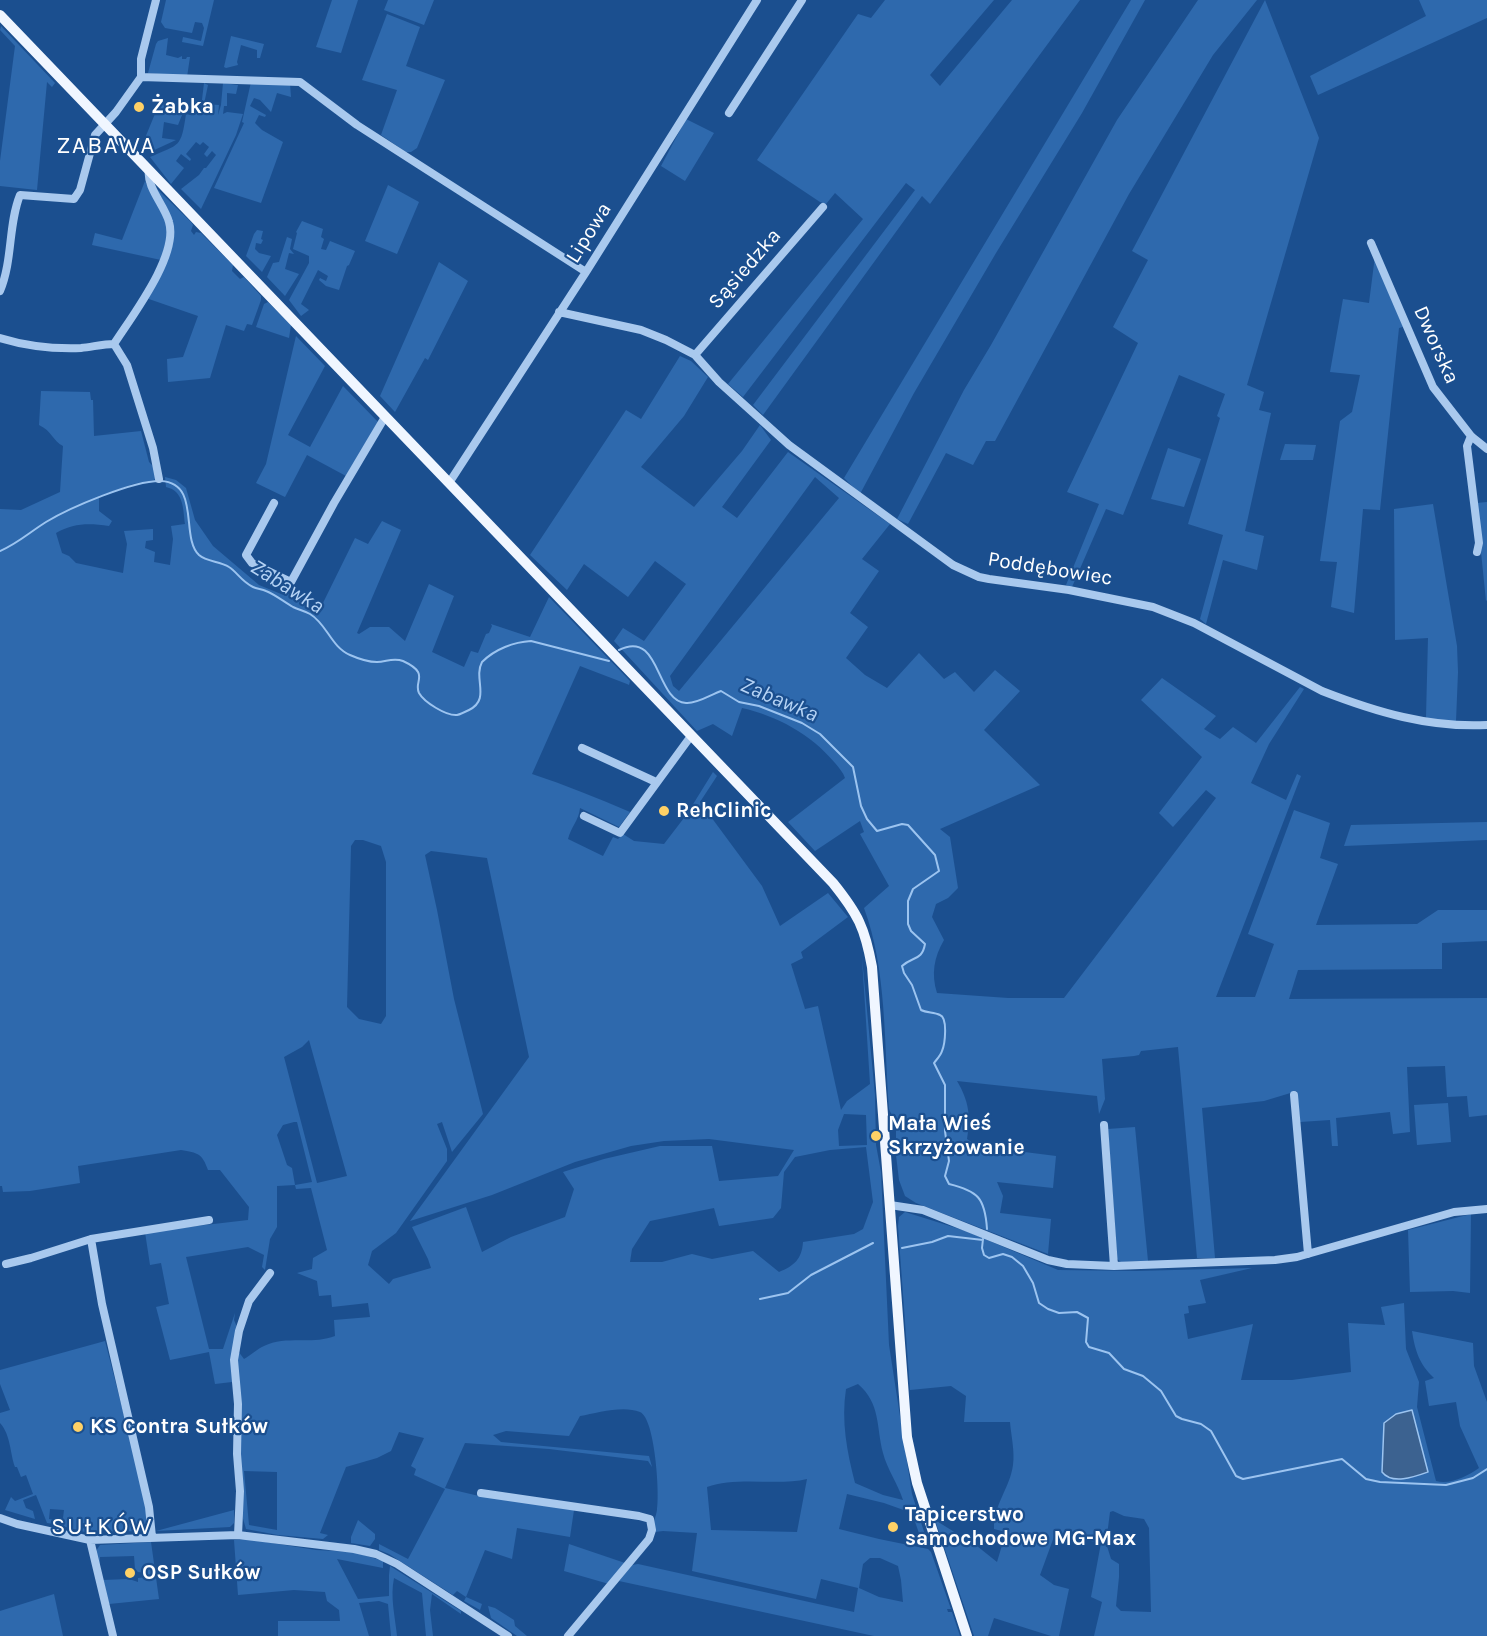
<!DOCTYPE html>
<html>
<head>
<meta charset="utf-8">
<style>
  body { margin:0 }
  canvas { display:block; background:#1b4f8f }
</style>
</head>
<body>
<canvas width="1487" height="1636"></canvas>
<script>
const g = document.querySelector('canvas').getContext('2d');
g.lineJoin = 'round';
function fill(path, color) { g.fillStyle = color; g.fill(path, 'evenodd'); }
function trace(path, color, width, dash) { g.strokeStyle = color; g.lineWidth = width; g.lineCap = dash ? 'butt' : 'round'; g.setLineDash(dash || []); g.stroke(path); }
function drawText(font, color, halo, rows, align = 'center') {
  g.font = font + ' Karla,sans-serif'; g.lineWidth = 4.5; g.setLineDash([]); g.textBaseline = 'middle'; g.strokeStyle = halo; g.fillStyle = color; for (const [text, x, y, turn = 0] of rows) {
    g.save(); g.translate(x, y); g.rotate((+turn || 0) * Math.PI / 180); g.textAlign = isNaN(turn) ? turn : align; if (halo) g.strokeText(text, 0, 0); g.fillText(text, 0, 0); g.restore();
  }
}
const green = new Path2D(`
  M166,0H214L203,46L182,42L183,37L201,41L204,28L202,23L195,22L192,33L165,28L161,22Z
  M332,0H358L341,53L316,47Z
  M388,0H434L424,25L384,10Z
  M885,0H994L930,75L940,86L1012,0H1080L930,204L922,196L763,415L753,405L915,190L906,183L743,397L728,384L863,219L835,193L826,204L820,202L757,160L858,14L871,18Z
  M1131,0H1145L1082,113L996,253L914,393L860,494L844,478Z
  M1198,0H1257L1213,55L1129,194L995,441H986L973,465L946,453L908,524L897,519L964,390L991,345L1117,120Z
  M1265,0L1319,138L1247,385L1264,392L1259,410L1271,413L1245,531L1264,536L1257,570L1223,560L1206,624L1200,619L1223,535L1188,524L1220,418L1217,416L1225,394L1179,375L1123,515L1106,509L1072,587L1066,585L1099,504L1067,492L1138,343L1113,327L1148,260L1132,251Z
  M1419,0H1487V18L1318,95L1310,76L1426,16Z
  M387,14L420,27L406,66L445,80L417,148L411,152H406L381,135L397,90L362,80Z
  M1,26L55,83L52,87L47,82L37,190L0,186V161L15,46L0,30Z
  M231,36L264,44L260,58H257V50L241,45L237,62L238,65L226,68L224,67Z
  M168,38L166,55L178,58L182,56V59H186L187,57H190L187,77L148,73L156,44L158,41Z
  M251,82L290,84L291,97L277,93L271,112L260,100L254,98L250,106L266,115L265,117L259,115L255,123L262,130L283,142L261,203L214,188L244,123L242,122Z
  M204,83L208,85L204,104L219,105L218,115L221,105L223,83L238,85L236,94L227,93V106H224L223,114L227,112L243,114L236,135L201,209L181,189L199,175L204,168H206L216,155L212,151L207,157L204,154L209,147L203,142L200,145L196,142L186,154L191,159L190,161L181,154L176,161L184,168L171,184L150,157C180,144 181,148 186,114L190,115L191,107L201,108Z
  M159,104L170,105L169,112H174L175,106H178L177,114L182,115L178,125L164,122L162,138L176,140L150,152L143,143Z
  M686,119L714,133L685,181L661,166Z
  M145,181L168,224L169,232L161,260L92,245L95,233L122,240Z
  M388,185L419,202L397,254L365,241Z
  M157,189L191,222L193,225L191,231L194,235L196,232L201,233L233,265L232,271L240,279L244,277L261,296V300L252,325L247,324L244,331L226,325L210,378L168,382L167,359L183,357L198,316L146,298L171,244Z
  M302,221L323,229L321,237L324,239L321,249L326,250L330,241L355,251L349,265L347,266L339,290L326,286L319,280L320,278L326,281L328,276L318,270L301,304L309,310L301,316L289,300L309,263V256L293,249L297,233L296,232Z
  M257,230L263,231L261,239L263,240L261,244L256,243L255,249L259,253L271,256L262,272L246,256L254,234Z
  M287,237L292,239L290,249L294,254L289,253L285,269L299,274L285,296L267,277L273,263L279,262Z
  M1375,256L1403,327L1399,328L1380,510L1363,509L1354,613L1331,607L1337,562L1320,561L1340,421L1352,412L1360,375L1330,372L1343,299L1369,303Z
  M439,262L468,281L428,360L425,358L395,412L380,396Z
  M268,302L291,325L289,338L256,327L264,304Z
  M296,336L325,366L288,435L310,447L343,386L378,422L346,476L307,455L285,497L256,483L266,464Z
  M680,356L691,361L708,377L684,416L641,467L694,507L742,451L760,425L771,440L722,507L737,518L788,452L890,524L862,559L879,571L850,613L868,627L846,658L865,675L887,688L919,653L944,679L955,672L974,692L995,670L1020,691L984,730L1040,785L940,829L950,837L958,888L948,898L936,904L932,917L944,940C934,957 931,974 937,993L1008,998H1064L1216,798L1206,790L1173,827L1159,813L1202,757L1141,700L1162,678L1216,716L1204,729L1220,739L1233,727L1256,743L1300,687L1304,689L1269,744L1251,783L1286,800L1297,774L1301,776L1216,997H1255L1274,944L1248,934L1294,810L1330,823L1320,858L1338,864L1316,925L1417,924L1438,910H1487V941L1442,943V969L1298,970L1289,999L1487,998V1115L1469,1117L1467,1096L1447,1097L1445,1066L1407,1067L1410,1132L1393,1134L1390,1112L1336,1118L1338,1146H1332L1330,1120L1300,1122L1297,1091L1264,1101L1202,1108L1215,1258H1197L1178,1047L1141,1051L1139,1055L1134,1056L1102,1059L1105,1099L1099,1114L1097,1096L957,1081C969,1101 971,1117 967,1139L977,1146L1056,1156L1053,1188L997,1182L1003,1196L1000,1213L1051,1219L1048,1254L916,1203L905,1196L899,1180L896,1155V1125L889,1109C884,1043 887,970 864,908L889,886L860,834L864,832L860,821L815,851L788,822L845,778C843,772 839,768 835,763C811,734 777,716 742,708L732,736L713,724L697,731L614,641L623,628L644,641L686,584L655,561L628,597L584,564L567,590L530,555L626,410L641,419ZM815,477L839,498L679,691L673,686L670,676Z
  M41,391L90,392L91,400H93L94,436L141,431L149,462L154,467L156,478L154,480L133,484L99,496V511L112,521L109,526C89,523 73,523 56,533L62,553L69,556L76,563L123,573L127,544L124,531L153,529V540L146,541L145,548L155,552L154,562L170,565L173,539L171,526L185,524C183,509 184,491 166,487L165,477L176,480L186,488L195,520L213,546L259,585L286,596L288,593L320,609L355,538L368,544L382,521L401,530L357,633L359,634L370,627H389L405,641L429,584L454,596L432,652L464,667L471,651L478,653L486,634L489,633L492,626L491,624L530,637L549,597L630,681L629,685L627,684L580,666L532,774C565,785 598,798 630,812L619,827L580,808C579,820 571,827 568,839L603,856L613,837L618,839L623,834L634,841L664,844L687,814L713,772L717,776L700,802L762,886L780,926L828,893L848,917L801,952L803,958L791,964L805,1009L818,1006L841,1110L847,1101L870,1084L862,958L875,1095L876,1145L881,1172L889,1345L912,1494L926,1538L921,1539L912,1513L884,1503L847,1494L839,1529L879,1539L928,1549L931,1552L951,1609H947L948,1612H952L960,1636H874L619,1581L632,1565L638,1564L854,1612L858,1588L821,1579L816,1599L692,1571L697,1533L663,1531L655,1532C653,1519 655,1521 657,1510C660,1494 655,1418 640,1412C623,1405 597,1413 580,1416L569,1436L506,1431L493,1435L501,1442L649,1456L652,1467L648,1461L549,1449L465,1443L445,1488L479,1496L574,1510L570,1537L517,1528L512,1559L485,1550L466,1597L482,1604L480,1610L464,1601L466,1597L457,1591L453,1595L389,1554L379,1550V1544L408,1559L445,1489L414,1475L416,1469L411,1466L424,1438L399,1432L391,1451L377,1458L346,1467L320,1533L328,1535L323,1539L278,1535L246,1529L242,1515L236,1363L238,1351L244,1359C251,1355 257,1349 264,1346C286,1335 313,1345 335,1336L334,1320L370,1317L368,1303L332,1307L331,1295L319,1296L317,1281L297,1273L312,1269L313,1258L327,1250L311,1188L296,1189L295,1185L277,1186V1227L270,1239L265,1270L262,1267L264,1255L248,1247L186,1257L209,1349H223L235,1313L234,1320L237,1327L232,1382L215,1384L209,1352L170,1360L156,1307L169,1304L161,1263L150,1265L145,1232L248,1220L249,1207L220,1170H208C202,1153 198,1153 181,1150L78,1166L80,1183L30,1191L3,1192L2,1186H0V509L21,510L60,492L63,446C53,441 52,431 39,425ZM355,840H363L381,846L386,862V1016L381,1024L359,1019L347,1007L351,846ZM431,851L487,858L529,1057L410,1221L492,1195L575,1162L631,1146L664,1141L709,1139L794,1150L778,1176L719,1181L712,1146H660L604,1159L563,1172L574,1189L565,1217L511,1237L482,1252L466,1207L412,1227L428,1259L431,1268L393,1279L389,1284L368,1265L372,1251L396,1233L447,1161V1149L437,1124L442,1122L452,1152L483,1114L454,999L437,910L425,855ZM309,1040L347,1176L317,1183L284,1057L302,1047ZM844,1114L866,1115L867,1145L839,1146L838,1130ZM294,1122H297L312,1182L295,1185L292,1168L287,1165L277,1135L283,1125ZM866,1147L873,1202L863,1229L854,1234L803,1242C802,1259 794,1266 779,1272L753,1251L712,1259L692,1254L662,1262H630L632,1249L650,1221L714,1208L719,1226L773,1218L781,1208L784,1172L795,1157L830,1150ZM858,1384C881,1404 876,1426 883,1453C887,1469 898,1484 903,1500L883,1495L855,1483C847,1452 841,1421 846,1389ZM244,1471L277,1472V1530L249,1525ZM807,1479L797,1532L711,1530L707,1487C736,1476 778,1486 807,1479ZM870,1558H880L898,1566L901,1580L903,1602L879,1597L859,1588L863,1564Z
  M1285,444L1316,445L1313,460H1280Z
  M1168,448L1201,459L1184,507L1151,499Z
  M1487,502V600L1486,601L1476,503Z
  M1433,504L1457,646L1458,672L1456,721H1430L1426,717L1428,638L1395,640L1394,509Z
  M1487,822V840L1344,846L1351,825Z
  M1448,1103L1451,1142L1417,1145L1414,1105Z
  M1135,1127L1148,1261L1121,1262L1117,1259L1108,1129Z
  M905,1212L966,1231L1058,1270L1136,1271L1252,1268L1200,1280L1206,1303L1188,1306L1189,1313L1184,1314L1188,1339L1253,1324L1241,1380H1292L1351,1372L1348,1323L1385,1325L1381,1307L1404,1303L1406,1349L1419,1382L1417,1407L1436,1481C1450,1485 1468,1476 1479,1468L1460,1426L1456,1402L1429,1406L1425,1381L1434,1378C1419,1364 1415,1350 1412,1331L1473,1343L1474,1366L1487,1402V1636H1094L1102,1602L1091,1597L1101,1543L1055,1534L1040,1575L1054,1585L1069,1589L1059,1636H1051L994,1618L988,1636H974L935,1520L977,1546L997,1562L1006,1532L994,1529C993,1505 1010,1488 1013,1465C1015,1451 1011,1435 1010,1422H964L966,1396L951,1386L910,1390L898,1226L899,1217ZM1113,1511L1124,1516L1144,1519L1149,1528L1151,1612L1121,1611L1116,1606L1119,1577V1564L1111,1559L1106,1543L1110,1512Z
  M1471,1214L1470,1293L1453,1291L1410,1292L1408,1230Z
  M105,1341L141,1482L148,1522L145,1531L85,1532L62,1526L64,1510L50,1509L49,1519L55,1520V1524L47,1523L36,1495L23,1500L26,1508L33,1511L35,1519L5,1510L11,1497L15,1501L33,1494L26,1475L21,1477L17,1467H15C10,1454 11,1435 0,1423V1413L10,1410L0,1384V1370Z
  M234,1510V1523L230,1527L156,1531Z
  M358,1520L375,1534V1539L370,1546L351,1543V1537Z
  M247,1539L316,1550L354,1552L383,1561V1568L337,1559L358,1599L389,1596V1575L390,1566L461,1611V1614L432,1594L430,1610L433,1636H426L422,1593L394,1578C390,1597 395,1616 397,1636H391L388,1604L379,1601L359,1603L369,1636H278V1621H340L339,1610L327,1601L325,1592L294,1590L238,1595L234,1540Z
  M151,1542L159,1599L109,1604L103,1580L129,1579L138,1582V1578L147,1577V1573L138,1572L135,1569L134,1556L100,1557V1570L96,1551L100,1545Z
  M569,1544L625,1563L609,1584L564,1571Z
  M54,1594L63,1636H0V1611Z
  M488,1606L495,1608L514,1620L515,1626L527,1636H517L491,1618Z`);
const water = new Path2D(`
  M1412,1410L1428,1472C1414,1477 1392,1485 1382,1472L1384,1423L1396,1414Z`);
const stream = new Path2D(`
  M0,551C17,544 30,532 46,522C69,508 134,480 161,481C201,483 180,537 199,555C207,562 220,561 229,567C237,572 241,581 253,587C257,589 262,589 266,591C276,595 284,602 293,607C299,610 305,611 310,614C327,624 331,647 350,655C359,659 368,662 377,662C386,662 393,657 403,661C431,674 413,681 419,693C424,702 446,716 457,715C461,714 465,712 469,710C491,699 473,679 482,662C495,649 514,642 531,641L609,661
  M619,650C661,629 655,701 686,703C697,704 710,695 721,691L739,702L759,706L802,723L820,734L853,767L861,806L867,819L877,831L902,824L908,825L935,855L939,871L913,889L908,901V924L911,931L925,944C922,961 913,956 902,966L904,973L912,985L921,1010C927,1013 934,1012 940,1015C948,1018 945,1044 942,1051C941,1055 937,1059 934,1063L945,1085V1131L949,1161L945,1176L949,1184C978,1191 985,1198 987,1229
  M983,1239L982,1248L984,1255L989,1258L1003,1254L1012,1257L1023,1266L1033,1283L1039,1303L1048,1309L1059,1313L1077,1312L1088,1318L1086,1342L1089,1347L1109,1353L1124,1369L1143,1376L1161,1391L1176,1416L1182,1419L1201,1424L1211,1431L1236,1476L1243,1479L1342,1459L1366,1479L1380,1482L1446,1485L1473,1478L1487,1469
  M902,1248L932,1242L948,1236L983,1240
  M760,1299L788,1293L811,1275L873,1243`);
const minor = new Path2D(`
  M141,77L300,82L357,125L586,272
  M729,113L802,0
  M1371,243L1433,387L1471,436L1487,449
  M0,291C13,260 8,225 20,195L74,199L80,190L95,135L116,112L141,77V59L156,0
  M559,312L641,330L666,340L695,355L719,382L789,445L953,565L979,577L989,579L1069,590L1153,607L1194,623L1322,691C1376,712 1429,728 1487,725
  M0,338C26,346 53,349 81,348C92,347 103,344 114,344L127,365L153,448L159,479
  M114,344C132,316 179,255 169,222C165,206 146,187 149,170
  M695,355L823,207
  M1471,436L1467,446L1479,543L1477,552
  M449,483L586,272L757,0
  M274,503L246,555L252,563L291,582L334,503L385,417
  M582,748L656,782
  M584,816L620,833L691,736
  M1294,1095L1308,1254
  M1104,1125L1114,1266
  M890,1205L923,1210L1048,1260L1067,1264L1114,1266L1275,1260L1297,1257L1454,1212L1487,1209
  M91,1239L102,1304L149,1507L152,1537
  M6,1264L31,1258L91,1239L209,1220
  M481,1493L639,1516L650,1519L652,1530L649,1539L568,1636
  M0,1518L17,1524L90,1540L238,1535L354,1549L376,1554L397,1564L508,1636
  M238,1535L240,1491L237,1454L238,1404L234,1360L239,1331L249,1301L270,1273
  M90,1540L113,1636`);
const major = new Path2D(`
  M0,15L833,883C858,914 865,928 872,967L907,1437L917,1483L967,1636`);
const markers = [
  [139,107,6,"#ffd166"],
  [664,811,6,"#ffd166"],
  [876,1136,6,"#ffd166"],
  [78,1427,6,"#ffd166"],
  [893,1527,6,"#ffd166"],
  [130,1573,6,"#ffd166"]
];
const poiNames = [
  ["Żabka",151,107],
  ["RehClinic",676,811],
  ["Mała Wieś",888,1124],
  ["Skrzyżowanie",888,1148],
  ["KS Contra Sułków",90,1427],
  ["Tapicerstwo",905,1515],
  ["samochodowe MG-Max",905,1539],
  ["OSP Sułków",142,1573]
];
const streetNames = [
  ["Lipowa",589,233,-58],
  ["Sąsiedzka",745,269,-49],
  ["Dworska",1436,345,66],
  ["Poddębowiec",1050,569,9]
];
const waterNames = [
  ["Zabawka",287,587,32],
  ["Zabawka",779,700,23]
];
const quarterNames = [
  ["ZABAWA",106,146],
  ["SUŁKÓW",102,1527]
];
fill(green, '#2e69ad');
fill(water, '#3c6290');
trace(water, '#9cc4f0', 1.5);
trace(stream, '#9cc4f0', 2);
trace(minor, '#a9c9ee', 8);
trace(major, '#f0f6ff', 10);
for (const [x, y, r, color] of markers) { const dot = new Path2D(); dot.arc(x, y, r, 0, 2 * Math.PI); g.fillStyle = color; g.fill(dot); trace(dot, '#1b4f8f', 2); }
drawText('bold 21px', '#fff', '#1b4f8f', poiNames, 'left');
drawText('21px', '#fff', '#1b4f8f', streetNames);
drawText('italic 22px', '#b5d3f5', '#1b4f8f', waterNames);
g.letterSpacing = '1.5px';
drawText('24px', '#fff', '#1b4f8f', quarterNames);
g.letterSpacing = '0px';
</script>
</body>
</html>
